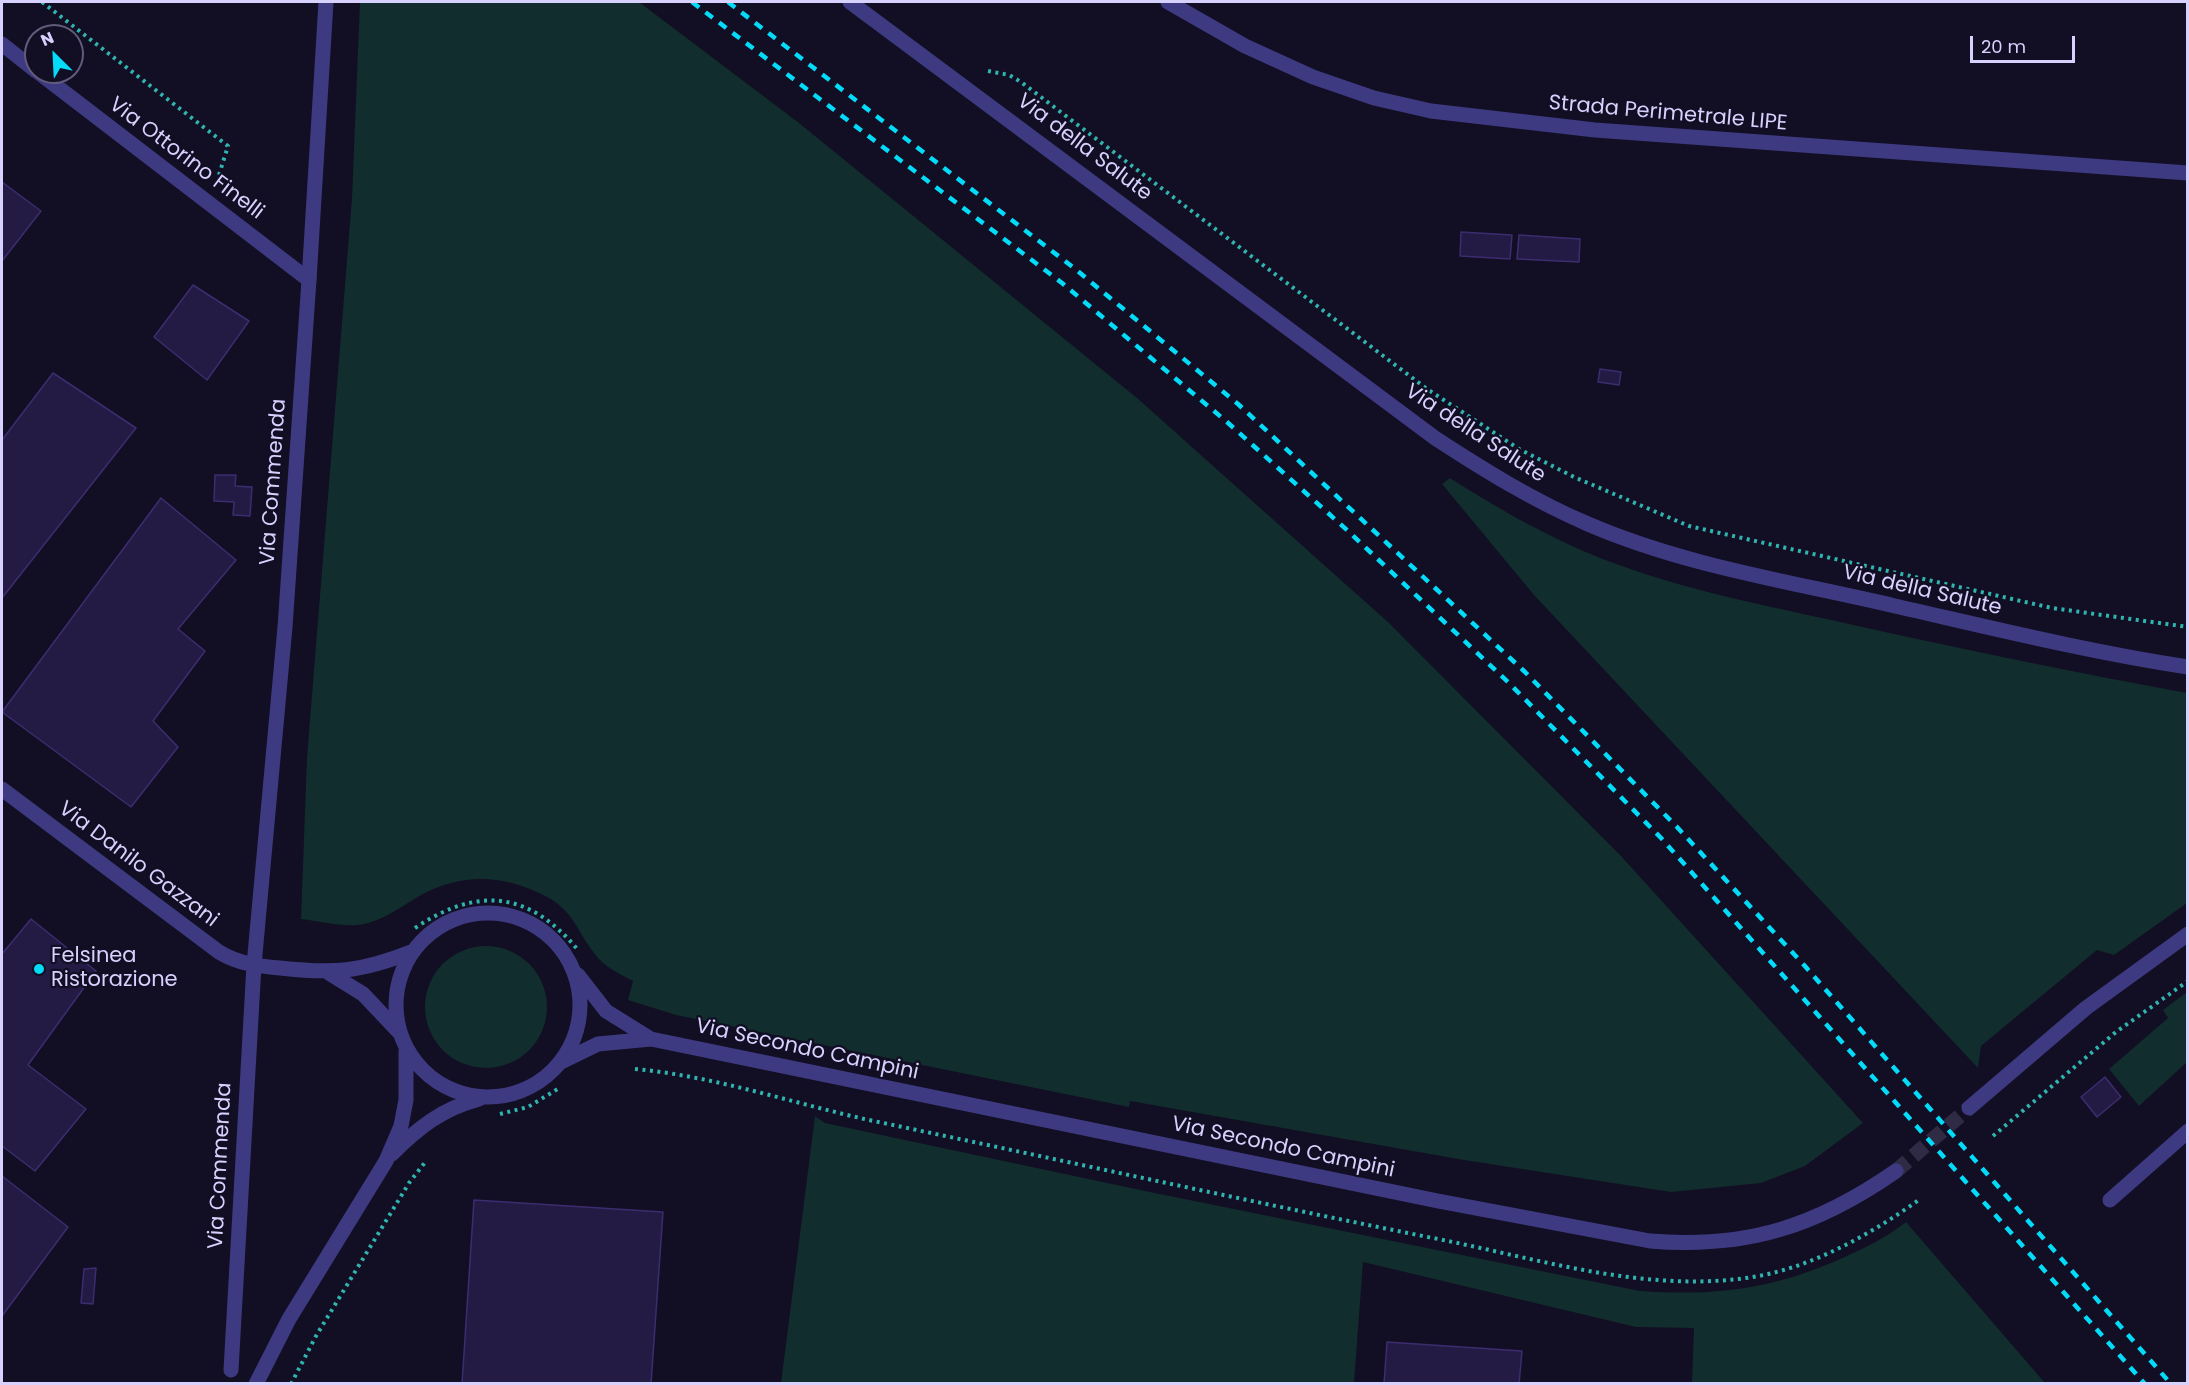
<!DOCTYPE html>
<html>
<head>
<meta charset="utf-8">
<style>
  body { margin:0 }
  #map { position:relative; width:2189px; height:1385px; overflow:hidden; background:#120e23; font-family:Poppins,sans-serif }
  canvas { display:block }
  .frame { position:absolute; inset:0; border:3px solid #d7d1fe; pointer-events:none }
  .north { position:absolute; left:24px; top:24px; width:60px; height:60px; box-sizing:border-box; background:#120e23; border:2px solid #615c7b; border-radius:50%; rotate:336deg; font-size:16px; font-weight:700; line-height:24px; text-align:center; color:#d7d1fe }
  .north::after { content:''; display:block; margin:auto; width:21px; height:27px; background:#03dbf9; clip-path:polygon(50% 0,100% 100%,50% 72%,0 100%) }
  .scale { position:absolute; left:1970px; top:36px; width:105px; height:27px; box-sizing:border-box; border:3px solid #d7d1fe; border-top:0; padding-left:8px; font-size:18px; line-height:21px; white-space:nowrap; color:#d7d1fe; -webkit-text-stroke:4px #120e23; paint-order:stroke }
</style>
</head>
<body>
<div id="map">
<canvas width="2189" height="1385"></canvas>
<div class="frame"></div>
<div class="north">N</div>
<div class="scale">20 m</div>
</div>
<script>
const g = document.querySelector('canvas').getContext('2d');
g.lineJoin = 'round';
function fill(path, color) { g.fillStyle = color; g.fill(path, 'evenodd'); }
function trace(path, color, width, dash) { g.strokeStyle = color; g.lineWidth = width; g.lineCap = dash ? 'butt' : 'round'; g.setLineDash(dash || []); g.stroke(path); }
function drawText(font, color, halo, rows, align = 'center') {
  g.font = font + ' Poppins,sans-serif'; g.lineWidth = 4.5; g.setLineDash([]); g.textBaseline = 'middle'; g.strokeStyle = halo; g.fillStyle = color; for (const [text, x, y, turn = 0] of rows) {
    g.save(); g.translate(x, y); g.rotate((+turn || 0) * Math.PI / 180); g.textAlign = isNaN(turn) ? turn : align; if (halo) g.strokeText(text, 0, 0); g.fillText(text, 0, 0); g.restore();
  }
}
const green = new Path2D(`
  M360,2H639L799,123L1137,398L1389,623L1621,856L1863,1123L1805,1166L1761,1183L1671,1192L1464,1160L1130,1101L1129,1107L676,1015L628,1000L633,981C622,975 608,969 599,959C575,932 577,910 539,893C499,874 460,874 421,895C402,906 386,919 364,924C345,928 320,921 301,919L307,757L352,198Z
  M1450,478C1492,505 1536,530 1581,550C1669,588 1765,605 1858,626C1967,650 2077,673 2187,693V903L2114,955L2097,950L1981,1046L1978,1068L1534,595L1442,484Z
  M425 1007a61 61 0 1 1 122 0a61 61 0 1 1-122 0Z
  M2187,992V1062L2139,1106L2109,1069L2168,1018L2163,1010Z
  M815,1116L825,1123L1145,1191L1640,1291C1715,1296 1768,1290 1838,1260C1862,1249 1885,1239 1906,1222L2045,1383H1692L1694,1328L1636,1327L1363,1262L1354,1383H781Z`);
const building = new Path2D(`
  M2,182L41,211L2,261Z
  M1461,232L1512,235L1510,259L1460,256Z
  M1519,235L1580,239L1579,262L1517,259Z
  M193,285L249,321L207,380L154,337Z
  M1600,369L1621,372L1619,385L1598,382Z
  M53,373L136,428L2,598V440Z
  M215,475H236L235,486L252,487L250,516L233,515L234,502L214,501Z
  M161,498L236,560L178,629L205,651L153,721L178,747L131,807L2,712Z
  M31,919L96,971L28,1065L86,1109L35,1171L2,1146V954Z
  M2105,1077L2121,1097L2097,1117L2081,1097Z
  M2,1176L68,1227L2,1316Z
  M474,1200L663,1212L651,1384H462Z
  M96,1268L93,1304L81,1303L84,1269Z
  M1387,1342L1522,1351L1519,1384H1384Z`);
const tertiaryTunnel = new Path2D(`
  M1896,1171L1969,1108`);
const path = new Path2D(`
  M42,2L228,146L218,178
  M988,71L1009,75L1021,82L1427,389L1519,449L1574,477L1689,526L2052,608L2188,627
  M415,928C478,886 529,891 578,950
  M635,1069C714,1076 792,1103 869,1120C1061,1160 1251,1202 1443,1240C1542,1260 1644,1292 1746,1278C1808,1270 1870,1235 1920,1199
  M500,1114L528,1107L561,1087
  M1993,1136L2116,1032L2188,981
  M291,1384L316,1336L409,1183L426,1161`);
const service = new Path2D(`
  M1168,2L1245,46L1313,77L1374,98L1431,111L1595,130L2188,173
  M309,280L326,2
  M2110,1200L2188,1131`);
const minor = new Path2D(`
  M2,44L36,71
  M38,72L309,280L285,627L254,965L231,1370
  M2,789L219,952C239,964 258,966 280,968C333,974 361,972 411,952
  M329,973L363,994L399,1032`);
const tertiary = new Path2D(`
  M850,2L1435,438C1484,470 1534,501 1588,524C1685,566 1793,582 1895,606C1992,628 2089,652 2188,667
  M396 1005a92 92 0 1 1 184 0a92 92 0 1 1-184 0Z
  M578,975L606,1011L651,1039
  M561,1062L598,1044L651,1039L1438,1201L1650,1241C1747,1249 1817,1226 1896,1171
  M1969,1108L2086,1008L2188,934
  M392,1154C419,1127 442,1109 479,1099
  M256,1384L289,1319L386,1161L401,1126L406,1100V1051`);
const rail = new Path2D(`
  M692,2L1062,283L1227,422L1348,531L1509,683L1662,839L2145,1384
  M728,2L1074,268L1238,404L1525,672L1677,827L1804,965L2171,1384`);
const markers = [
  [39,969,6,"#03dbf9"]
];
const streetNames = [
  ["Strada Perimetrale LIPE",1668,114,5],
  ["Via della Salute",1084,148,37],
  ["Via Ottorino Finelli",186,159,37],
  ["Via della Salute",1475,434,33],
  ["Via Commenda",274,482,-86],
  ["Via della Salute",1922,591,13],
  ["Via Danilo Gazzani",138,865,37],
  ["Via Secondo Campini",807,1050,12],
  ["Via Secondo Campini",1283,1148,12],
  ["Via Commenda",221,1166,-87]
];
const poiNames = [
  ["Felsinea",51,957],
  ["Ristorazione",51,981]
];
fill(green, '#112d2d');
fill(building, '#241b44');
trace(building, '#3c2d70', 1.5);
trace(tertiaryTunnel, '#302b44', 15, [15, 8]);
trace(path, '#30b4af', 4, [3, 4.5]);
trace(service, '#3e3a82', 15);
trace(minor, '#3e3a82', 15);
trace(tertiary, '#3e3a82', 15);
trace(rail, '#03dbf9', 4.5, [9, 8]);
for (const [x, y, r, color] of markers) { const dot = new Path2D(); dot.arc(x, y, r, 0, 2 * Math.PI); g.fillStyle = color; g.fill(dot); trace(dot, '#120e23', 2); }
drawText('21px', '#d7d1fe', '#120e23', streetNames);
drawText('21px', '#d7d1fe', '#120e23', poiNames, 'left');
</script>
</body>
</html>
